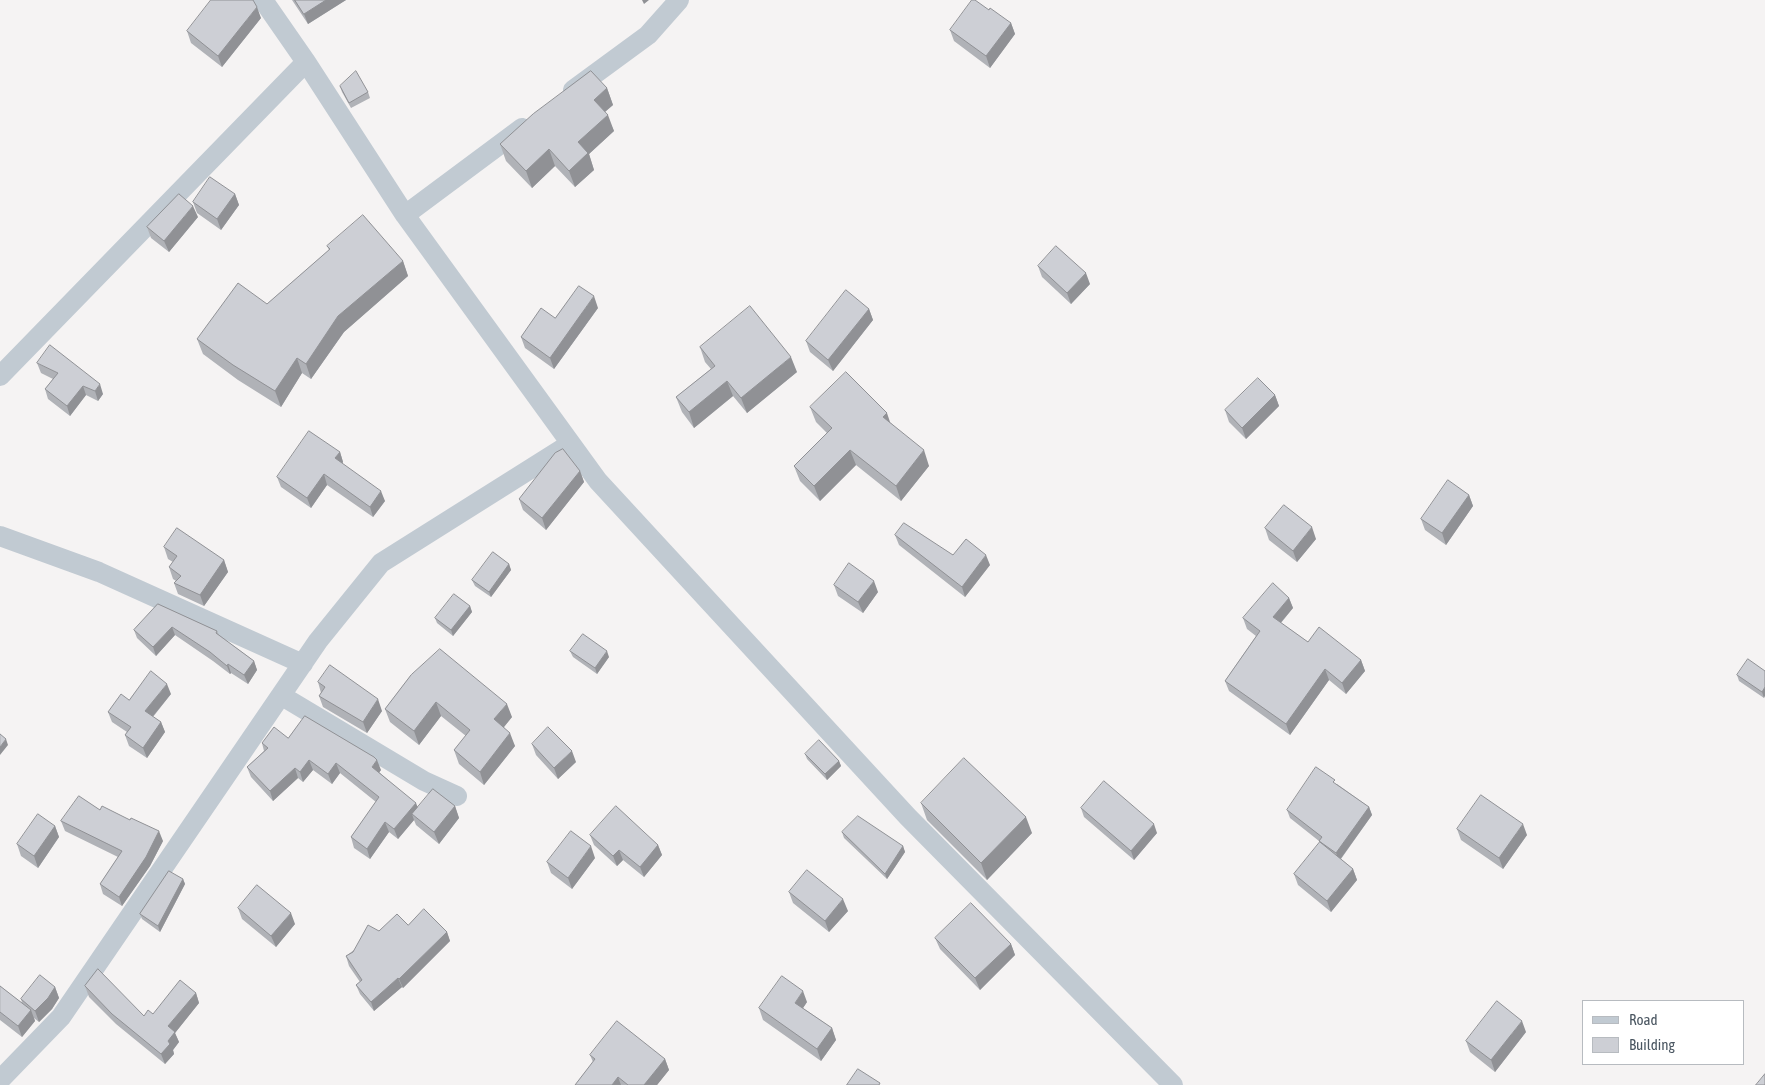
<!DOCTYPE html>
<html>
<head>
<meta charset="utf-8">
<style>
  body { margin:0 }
  #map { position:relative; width:1765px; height:1085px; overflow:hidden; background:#f5f3f3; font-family:"Asap Condensed",sans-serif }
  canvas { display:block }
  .legend { position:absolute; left:1582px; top:1000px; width:162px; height:65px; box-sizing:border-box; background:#fff; border:1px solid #b7bbc0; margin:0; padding:6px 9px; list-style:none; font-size:15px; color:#4a5661 }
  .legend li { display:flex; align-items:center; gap:10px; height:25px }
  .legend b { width:25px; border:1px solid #b7bbc0 }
</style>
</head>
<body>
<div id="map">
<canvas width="1765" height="1085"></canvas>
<ul class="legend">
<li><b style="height:6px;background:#c1cad2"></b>Road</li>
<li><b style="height:14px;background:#cdcfd5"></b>Building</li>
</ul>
</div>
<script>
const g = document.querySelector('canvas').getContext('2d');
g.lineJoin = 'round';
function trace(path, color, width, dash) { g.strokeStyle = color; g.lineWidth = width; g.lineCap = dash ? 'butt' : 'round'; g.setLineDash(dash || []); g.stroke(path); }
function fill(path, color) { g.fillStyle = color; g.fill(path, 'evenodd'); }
const minor = new Path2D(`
  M263,0L306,62L405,215L598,481L908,817L1173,1085
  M573,90L648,35L679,0
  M405,215L522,128
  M0,376L306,62
  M0,536L99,572L303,664
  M282,696L424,781L457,796
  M0,1080L61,1017L318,641L381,563L570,444`);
const wall = new Path2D(`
  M292,0H346L308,24Z
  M989,10L1011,23L1015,34L990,68L954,41L950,30Z
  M261,18L222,67L191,43L187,31Z
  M340,86L368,92L370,98L351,108L342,92Z
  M607,88L613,105L605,112L614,131L589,154L594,170L575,187L555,166L532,188L506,161L500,144Z
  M235,194L239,205L221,230L197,213L193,202Z
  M198,217L169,252L151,238L147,227Z
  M327,246L403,261L408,276L344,332L311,379L302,373L281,407L238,380L203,354L197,339L267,304L329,250Z
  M1038,266L1090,284L1071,304L1042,277Z
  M598,308L554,369L525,348L521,337L555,318Z
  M869,309L873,320L833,371L810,352L806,341Z
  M700,347L797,372L747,413L733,396L694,428L682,412L676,397L711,369L705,362Z
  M37,363L103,394L98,401L86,395L70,416L48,399L45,389L53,379L41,373Z
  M1275,395L1279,406L1246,439L1229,422L1225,410Z
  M810,407L891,423L929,466L901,501L856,465L820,501L800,481L794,466L827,433L816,422Z
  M340,452L343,462L342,464L385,501L373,517L327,485L311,508L281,487L277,477Z
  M580,471L584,482L546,530L523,510L519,499Z
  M1469,495L1473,506L1446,545L1425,530L1421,519Z
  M1265,528L1316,539L1297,562L1269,540Z
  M895,535L953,555L990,565L965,597L899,545Z
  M164,547L224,560L228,572L204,606L178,594L174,583L176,581L173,579L169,567L173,562L168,559Z
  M509,564L511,570L491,597L475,586L472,580Z
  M834,585L878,592L863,613L838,596Z
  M1289,598L1293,608L1281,623L1308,642L1361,660L1365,671L1346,694L1329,680L1290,735L1229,691L1225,681L1256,636L1247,629L1243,618Z
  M158,604L217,631L219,635L254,661L257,670L248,684L231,673L230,674L213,661L175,635L156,656L137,638L134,630Z
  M470,606L472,612L453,636L437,623L435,618Z
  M570,651L609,657L597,674L573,657Z
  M1765,671L1764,698L1739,681L1737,675Z
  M411,675L512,717L504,727L515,746L484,785L459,764L454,750L466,736L441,716L419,745L390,722L385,709Z
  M318,682L382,711L367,733L323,707L319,696L321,693Z
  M171,694L153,717L161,722L165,732L147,758L129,746L125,735L127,732L112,722L108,712L129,700Z
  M288,738L381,770L379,772L418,807L455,806L459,818L439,844L416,825L414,820L398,839L389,832L370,859L354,848L351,837L376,802L340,773L332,784L313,770L303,782L298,778L273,801L251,777L247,767L264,751L262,743Z
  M532,744L576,762L558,779L536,755Z
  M805,754L839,761L841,766L827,780L807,759Z
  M1337,784L1369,807L1372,815L1341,859L1353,869L1357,880L1331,912L1298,885L1294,874L1320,843L1319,841L1290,818L1287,810Z
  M921,803L1032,833L987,880L927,820Z
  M1081,808L1157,833L1134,860L1084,817Z
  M100,810L163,841L150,866L122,906L103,894L100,884L118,857L65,831L61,821Z
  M55,826L59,837L38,868L21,856L17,844Z
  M1457,829L1527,835L1503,869L1461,840Z
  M842,832L903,846L905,852L887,879L844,838Z
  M590,835L658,845L662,855L644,877L623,860L617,866L594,845Z
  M595,858L572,889L551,873L547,862Z
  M183,879L185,884L160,932L142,919L140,914Z
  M789,892L848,911L829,932L793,903Z
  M238,908L295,924L276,947L242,919Z
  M408,925L447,932L450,941L403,988L402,987L374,1011L360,994L356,985L360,982L349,966L346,956L379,931Z
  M935,938L1011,944L1015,955L980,990L940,949Z
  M0,986L22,1003L21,999L55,987L59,998L52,1009L39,1022L34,1018L35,1021L22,1037L0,1020Z
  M85,986L144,1016L153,1014L196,993L199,1003L175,1033L179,1042L173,1050L174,1054L165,1064L116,1024L89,997Z
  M807,1002L803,1008L832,1028L836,1040L821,1061L763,1020L759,1008Z
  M1526,1032L1495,1072L1470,1052L1466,1041Z
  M590,1055L665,1059L669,1070L657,1085H575L593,1062Z`);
const shadedWall = new Path2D(`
  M326,0H346L308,24L304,14Z
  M642,0H649L644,4Z
  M257,7L261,18L222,67L218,56Z
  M1011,23L1015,34L990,68L986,56Z
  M607,88L613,105L600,116L594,100Z
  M608,115L614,131L589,154L594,170L575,187L569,171L578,142Z
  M549,149L555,166L532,188L526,171Z
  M235,194L239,205L221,230L217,219Z
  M193,206L198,217L169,252L164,241Z
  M403,261L408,276L344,332L311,379L306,364L338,316Z
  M1086,273L1090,284L1071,304L1067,293Z
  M594,296L598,308L554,369L550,358Z
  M869,309L873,320L833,371L828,360Z
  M791,357L797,372L747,413L741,398Z
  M297,358L302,373L281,407L275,391Z
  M727,381L733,396L694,428L689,412Z
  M100,384L103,394L98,401L95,391Z
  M83,386L86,395L70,416L67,406Z
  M1275,395L1279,406L1246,439L1242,428Z
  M887,413L892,428L883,417Z
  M850,450L856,465L820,501L814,486Z
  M924,450L929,466L901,501L896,486Z
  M340,452L343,462L339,469L335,458Z
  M580,471L584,482L546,530L542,518Z
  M324,474L327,485L311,508L307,498Z
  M381,491L385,501L373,517L370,507Z
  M1469,495L1473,506L1446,545L1442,533Z
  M1312,527L1316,539L1297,562L1293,551Z
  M986,555L990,565L965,597L962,587Z
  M224,560L228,572L204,606L200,595Z
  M509,564L511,570L491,597L489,592Z
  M874,581L878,592L863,613L858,602Z
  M1289,598L1293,608L1277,627L1273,617Z
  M470,606L472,612L453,636L451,630Z
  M172,627L175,635L156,656L153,647Z
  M607,651L609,657L597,674L595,668Z
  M1361,660L1365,671L1346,694L1342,683Z
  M254,661L257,670L248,684L244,675Z
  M228,664L231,673L230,674L227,666Z
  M1325,669L1329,680L1290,735L1286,724Z
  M167,684L171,694L149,721L145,711Z
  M1765,687V696L1764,698L1762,692Z
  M378,699L382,711L367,733L363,722Z
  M436,702L441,716L419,745L414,731Z
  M507,704L512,717L499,733L494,719Z
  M161,722L165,732L147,758L143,748Z
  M510,733L515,746L484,785L480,772Z
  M6,739L8,745L0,755V747Z
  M572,751L576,762L558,779L554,768Z
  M309,760L313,770L303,782L300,772Z
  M377,760L381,770L376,777L372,767Z
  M839,761L841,766L827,780L825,774Z
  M336,763L340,773L332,784L328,774Z
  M295,768L298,778L273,801L270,791Z
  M416,803L420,813L412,814L414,820L398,839L394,829Z
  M455,806L459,818L439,844L434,832Z
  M1369,807L1372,815L1339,861L1336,853Z
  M1026,817L1032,833L987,880L981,863Z
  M385,822L389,832L370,859L367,849Z
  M1154,824L1157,833L1134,860L1131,851Z
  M1523,824L1527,835L1503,869L1499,858Z
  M55,826L59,837L38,868L34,856Z
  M159,831L163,841L150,866L122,906L119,897Z
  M658,845L662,855L644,877L640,867Z
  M591,846L595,858L572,889L568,878Z
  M903,846L905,852L887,879L885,874Z
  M619,850L623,860L617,866L613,856Z
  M1353,869L1357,880L1331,912L1327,901Z
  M183,879L185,884L160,932L158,926Z
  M843,899L848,911L829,932L825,921Z
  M291,913L295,924L276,947L271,936Z
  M447,932L450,941L403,988L399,979Z
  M1011,944L1015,955L980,990L975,978Z
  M398,978L402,987L374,1011L371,1002Z
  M55,987L59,998L52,1009L39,1022L35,1011Z
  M803,991L807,1002L799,1014L795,1003Z
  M196,993L199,1003L175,1033L179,1042L173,1050L174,1054L165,1064L161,1054L168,1041V1026Z
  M31,1010L35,1021L22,1037L18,1026Z
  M1522,1021L1526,1032L1495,1072L1491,1060Z
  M832,1028L836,1040L821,1061L817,1049Z
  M665,1059L669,1070L657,1085H644Z
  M618,1077L621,1085H612Z`);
const building = new Path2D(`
  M211,0H253L257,7L218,56L187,31Z
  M295,0H326L304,14Z
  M972,0H975L989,10L990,8L1011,23L986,56L950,30Z
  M356,71L368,92L349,103L340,86Z
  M591,71L607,88L594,100L608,115L578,142L588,153L569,171L549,149L526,171L500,144L533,114Z
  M210,177L235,194L217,219L193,202Z
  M179,194L193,206L164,241L147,227Z
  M363,215L403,261L338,316L306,364L297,358L275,391L233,365L197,339L238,283L267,304L330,249L327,246Z
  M1056,246L1086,273L1067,293L1038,266Z
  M579,286L594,296L550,358L521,337L541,308L555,318Z
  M846,290L869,309L828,360L806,341Z
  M750,306L791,357L741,398L727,381L689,412L676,397L715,366L700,347Z
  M50,345L100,384L95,391L83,386L67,406L45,389L58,373L37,363Z
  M846,372L887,413L883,417L924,450L896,486L850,450L814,486L794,466L832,428L810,407Z
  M1258,378L1275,395L1242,428L1225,410Z
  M309,431L340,452L335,458L381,491L370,507L324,474L307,498L277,477Z
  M563,449L580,471L542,518L519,499L555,453Z
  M1448,480L1469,495L1442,533L1421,519Z
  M1284,505L1312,527L1293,551L1265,528Z
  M904,523L953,555L966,539L986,555L962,587L895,535Z
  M177,528L224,560L200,595L174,583L181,576L169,567L177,556L164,547Z
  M493,552L509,564L489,592L472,580Z
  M849,563L874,581L858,602L834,585Z
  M1273,583L1289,598L1273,617L1308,642L1319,627L1361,660L1342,683L1325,669L1286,724L1225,681L1260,631L1243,618Z
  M454,594L470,606L451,630L435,618Z
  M158,604L217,631L216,633L254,661L244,675L228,664L227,666L210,652L172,627L153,647L134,630Z
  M583,634L607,651L595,668L570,651Z
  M440,649L507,704L494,719L510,733L480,772L454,750L470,730L436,702L414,731L385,709L411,675Z
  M1748,659L1765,671V687L1762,692L1737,675Z
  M330,665L378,699L363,722L319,696L325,687L318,682Z
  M151,671L167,684L145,711L161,722L143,748L125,735L131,727L108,712L121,694L129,700Z
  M305,716L374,757L377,760L372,767L416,803L394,829L385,822L367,849L351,837L379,797L336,763L328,774L309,760L300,772L295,768L270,791L247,767L268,748L262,743L274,727L288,738Z
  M548,727L572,751L554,768L532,744Z
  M0,734L6,739L0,747Z
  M819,740L839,761L825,774L805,754Z
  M964,758L1026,817L981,863L921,803Z
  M1316,767L1335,780L1333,782L1369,807L1336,853L1319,841L1322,837L1287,810Z
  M1104,781L1154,824L1131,851L1081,808Z
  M433,789L455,806L434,832L412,814Z
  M1481,795L1523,824L1499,858L1457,829Z
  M79,796L100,810L102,806L130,820L131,818L159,831L146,857L119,897L100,884L122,851L61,821Z
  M616,806L658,845L640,867L619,850L613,856L590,835Z
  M38,814L55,826L34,856L17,844Z
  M858,816L903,846L885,874L842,832Z
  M571,831L591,846L568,878L547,862Z
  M1320,842L1353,869L1327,901L1294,874Z
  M807,870L843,899L825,921L789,892Z
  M169,871L183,879L158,926L140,914Z
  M257,885L291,913L271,936L238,908Z
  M971,903L1011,944L975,978L935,938Z
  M424,909L447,932L399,979L398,978L371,1002L356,985L362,980L346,956L353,952L368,925L379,931L397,914L408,925Z
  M98,969L144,1016L148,1010L153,1014L180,980L196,993L168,1026L175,1032L168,1041L170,1044L161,1054L112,1014L85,986Z
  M40,975L55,987L48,998L35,1011L21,999Z
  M782,976L803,991L795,1003L832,1028L817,1049L759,1008Z
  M0,986L31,1010L18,1026L0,1012Z
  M1497,1001L1522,1021L1491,1060L1466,1041Z
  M617,1021L665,1059L644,1085H628L618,1077L612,1085H575L595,1059L590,1055Z
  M858,1069L880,1083L879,1085H847Z
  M1765,1074V1085H1756Z`);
trace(minor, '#c1cad2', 20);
fill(wall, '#b0b2b7');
fill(shadedWall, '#909195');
fill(building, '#cdcfd5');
trace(building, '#909195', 1);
</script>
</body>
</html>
